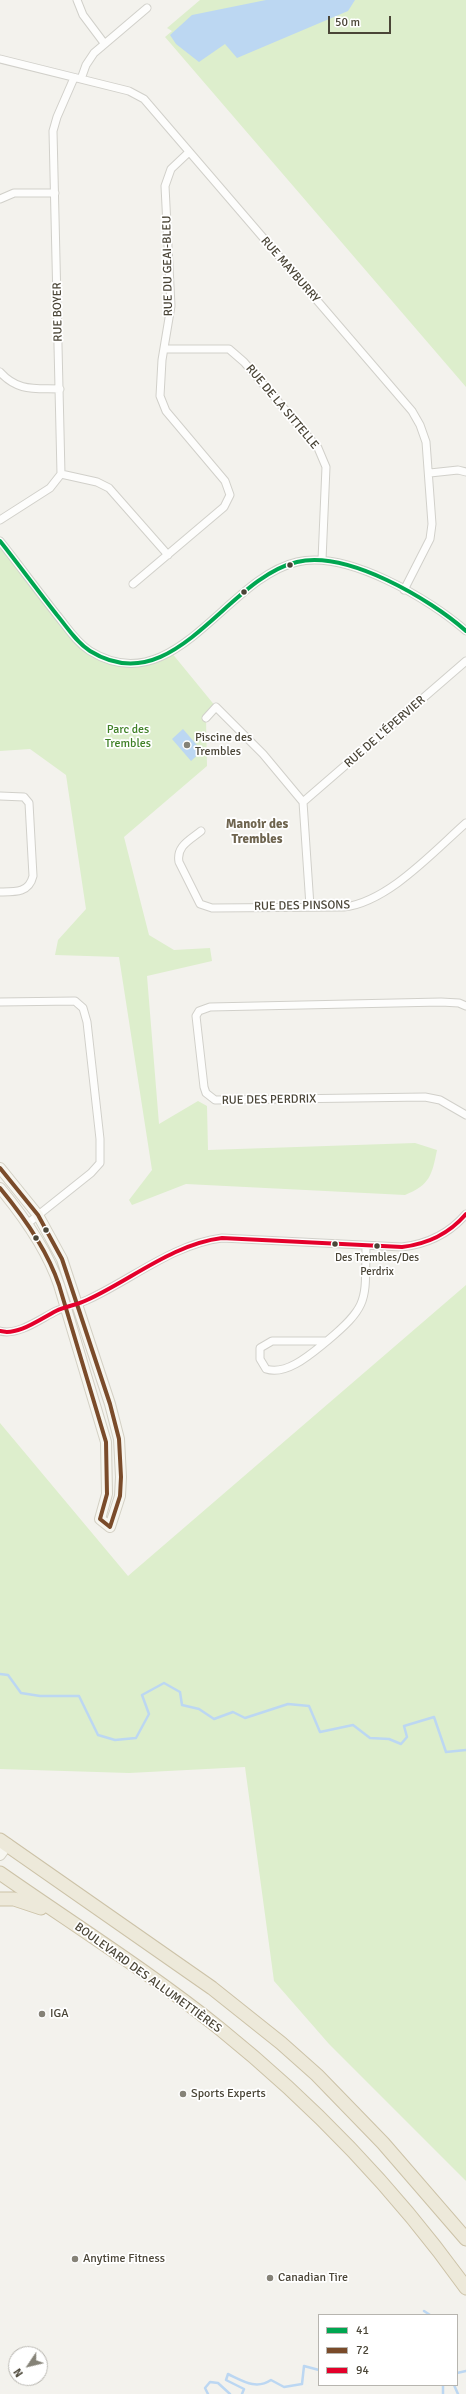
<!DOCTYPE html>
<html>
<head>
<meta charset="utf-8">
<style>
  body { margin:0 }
  #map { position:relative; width:466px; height:2394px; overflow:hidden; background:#f3f2ed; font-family:Signika,sans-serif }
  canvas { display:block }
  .legend { position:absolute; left:318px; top:2314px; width:140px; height:72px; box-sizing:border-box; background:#fff; border:1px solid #b7b5af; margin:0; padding:5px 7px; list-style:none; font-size:12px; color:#4a4537 }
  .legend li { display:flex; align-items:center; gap:8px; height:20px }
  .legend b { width:20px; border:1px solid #b7b5af }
  .north { position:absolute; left:8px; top:2346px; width:40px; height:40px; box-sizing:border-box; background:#fff; border:1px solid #b7b5af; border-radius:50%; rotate:235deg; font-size:11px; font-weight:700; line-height:16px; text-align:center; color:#4a4537 }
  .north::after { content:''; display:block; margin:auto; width:14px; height:18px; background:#858277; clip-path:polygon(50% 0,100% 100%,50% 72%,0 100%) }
  .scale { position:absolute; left:328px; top:16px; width:63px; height:18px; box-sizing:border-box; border:2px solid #4a4537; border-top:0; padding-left:5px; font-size:12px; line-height:14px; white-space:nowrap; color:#4a4537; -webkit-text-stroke:3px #fff; paint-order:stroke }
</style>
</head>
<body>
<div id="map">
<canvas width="466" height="2394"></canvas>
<ul class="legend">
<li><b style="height:5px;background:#00a651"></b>41</li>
<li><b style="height:5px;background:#7a4b2a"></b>72</li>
<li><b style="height:5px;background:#e4002b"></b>94</li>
</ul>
<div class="north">N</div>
<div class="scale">50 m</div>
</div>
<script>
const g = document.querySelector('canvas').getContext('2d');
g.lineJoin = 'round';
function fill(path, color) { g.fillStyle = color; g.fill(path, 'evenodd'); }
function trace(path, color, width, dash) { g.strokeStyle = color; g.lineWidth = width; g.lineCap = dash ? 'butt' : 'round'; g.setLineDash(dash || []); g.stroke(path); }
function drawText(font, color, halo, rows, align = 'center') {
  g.font = font + ' Signika,sans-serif'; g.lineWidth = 3.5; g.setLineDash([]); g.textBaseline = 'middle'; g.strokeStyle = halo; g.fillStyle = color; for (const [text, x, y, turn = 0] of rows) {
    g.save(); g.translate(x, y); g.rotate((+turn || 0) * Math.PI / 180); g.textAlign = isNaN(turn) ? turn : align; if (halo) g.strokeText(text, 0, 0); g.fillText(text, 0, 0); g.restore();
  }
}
const green = new Path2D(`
  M200,0H466V387L165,37L172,31L167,28Z
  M0,541L88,650L129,662L171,652L216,707L206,718L207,766L124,837L149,935L174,950L210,948L212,961L147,976L159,1124L198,1101L207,1106L208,1150L415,1143L437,1150C432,1175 430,1185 405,1195L186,1184L132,1205L129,1200L152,1170L119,957L55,955L58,940L86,909L66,775L30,749L0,751Z
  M466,1285V2181L329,2044L274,1981L245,1767L129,1773L0,1769V1423L128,1576Z`);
const water = new Path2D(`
  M266,0H355L348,11L237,58L225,44L199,62L176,44L170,35L192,15Z
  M183,729L202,751L191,761L172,739Z`);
const stream = new Path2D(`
  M0,1674L8,1675L21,1693L40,1696H79L98,1735L115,1740L136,1738L149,1714L142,1695L164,1683L180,1692L182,1705L199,1709L214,1719L233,1712L245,1718L288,1704L309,1706L320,1732L353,1725L370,1738L389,1739L401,1744L407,1737L404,1726L434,1717L446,1752L466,1750
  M424,2311L430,2315
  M457,2373L466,2371
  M443,2385V2394
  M454,2385L458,2394
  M208,2394L205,2388L210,2382L218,2383L230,2394
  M242,2394L244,2389L226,2380L228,2374C243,2381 256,2390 271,2380L284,2387L302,2384L304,2366L319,2370`);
const street = new Path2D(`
  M77,0L83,15L104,43
  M0,59L129,91L144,99L412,411L420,425L426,442L432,524L430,539L404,590
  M81,79L86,65L94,53L147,8
  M0,199L14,193H55
  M164,349H229L244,362L318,448L326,467L322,560
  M0,372C18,392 35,388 60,389
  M430,473L458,470L466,472
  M61,474L97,482L109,488L168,555
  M0,520L50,488L61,474L53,131L57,117L74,78
  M0,541C19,565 38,591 57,615C67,627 76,642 90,651C174,703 226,578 297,562C347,550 430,599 466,631
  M133,584L224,507L230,495L225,481L166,411L160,396L162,360L171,306L165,186L171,169L189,152
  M206,718L216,707L263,754L303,802L310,906
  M0,796L24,797L29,803L33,876C29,893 15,892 0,892
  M303,802L466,661
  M201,831C190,840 176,846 179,862L200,904L212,908L344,907C388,902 433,852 466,823
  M0,1002L75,1001L83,1008L87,1022L100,1139V1163L91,1173L27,1224
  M466,1006L459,1003L441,1002L210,1007L199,1011L196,1016L204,1087L206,1093L215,1100L425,1097L440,1100L466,1115
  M0,1331C18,1336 40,1319 56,1311C66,1306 77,1305 87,1300C131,1280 173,1244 222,1238L402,1247C428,1244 449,1234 466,1214
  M327,1341C312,1353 287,1376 266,1369L260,1359V1348L272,1341H327C370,1305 365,1300 366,1247`);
const secondary = new Path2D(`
  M0,1168L38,1215L62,1259L110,1404L119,1439L121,1477L120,1496L110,1527L100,1519L107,1494L106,1442L59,1285C47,1249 24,1217 0,1188
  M0,1855L8,1844`);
const highway = new Path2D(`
  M0,1840L212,1988L281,2043L317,2075L383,2143L466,2239
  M0,1873C73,1924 149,1972 219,2028C312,2103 396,2190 466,2288
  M0,1899H14L41,1908`);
const bus1 = new Path2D(`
  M0,541C19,565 38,591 57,615C67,627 76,642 90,651C174,703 226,578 297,562C347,550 430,599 466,631`);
const bus2 = new Path2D(`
  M0,1168L38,1215L62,1259L110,1404L119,1439L121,1477L120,1496L110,1527L100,1519L107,1494L106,1442L59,1285C47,1249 24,1217 0,1188`);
const bus3 = new Path2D(`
  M0,1331C18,1336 40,1319 56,1311C66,1306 77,1305 87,1300C131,1280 173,1244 222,1238L402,1247C428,1244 449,1234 466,1214`);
const markers = [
  [290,565,3.5,"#4a4537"],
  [244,592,3.5,"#4a4537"],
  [187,745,4,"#858277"],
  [46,1230,3.5,"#4a4537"],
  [36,1238,3.5,"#4a4537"],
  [335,1244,3.5,"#4a4537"],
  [377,1246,3.5,"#4a4537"],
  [42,2014,4,"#858277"],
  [183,2094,4,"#858277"],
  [75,2259,4,"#858277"],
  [270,2278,4,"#858277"]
];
const busNames = [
  ["Des Trembles/Des",377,1258],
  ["Perdrix",377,1272]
];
const streetNames = [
  ["RUE DU GEAI-BLEU",168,266,-91],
  ["RUE MAYBURRY",290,270,49],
  ["RUE BOYER",58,312,-91],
  ["RUE DE LA SITTELLE",282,407,50],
  ["RUE DE L'ÉPERVIER",385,732,-41],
  ["RUE DES PINSONS",302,906,-1],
  ["RUE DES PERDRIX",269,1100,-1],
  ["BOULEVARD DES ALLUMETTIÈRES",148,1978,36]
];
const parkNames = [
  ["Parc des",128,730],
  ["Trembles",128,744]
];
const poiNames = [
  ["Piscine des",195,738],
  ["Trembles",195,752],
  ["IGA",50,2014],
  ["Sports Experts",191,2094],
  ["Anytime Fitness",83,2259],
  ["Canadian Tire",278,2278]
];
const neighbourhoodNames = [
  ["Manoir des",257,825],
  ["Trembles",257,840]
];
fill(green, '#dec');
fill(water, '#bcd7f2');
trace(stream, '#bcd7f2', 2.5);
trace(street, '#d1d0ca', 9);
trace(secondary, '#d3d0c4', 12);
trace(highway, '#ccc2a7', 15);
trace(street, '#fdfdfc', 7);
trace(secondary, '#f7f6f0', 10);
trace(highway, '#ede9da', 13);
trace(bus1, '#00a651', 4);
trace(bus2, '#7a4b2a', 4);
trace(bus3, '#e4002b', 4);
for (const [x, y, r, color] of markers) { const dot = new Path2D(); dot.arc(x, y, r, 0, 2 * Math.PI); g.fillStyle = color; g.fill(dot); trace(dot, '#fff', 1.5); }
drawText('11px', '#4a4537', '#fff', busNames);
drawText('12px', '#4a4537', '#fff', streetNames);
drawText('12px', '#3f8026', '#fff', parkNames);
drawText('12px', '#4a4537', '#fff', poiNames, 'left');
drawText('bold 13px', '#6e644e', '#fff', neighbourhoodNames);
</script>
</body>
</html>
